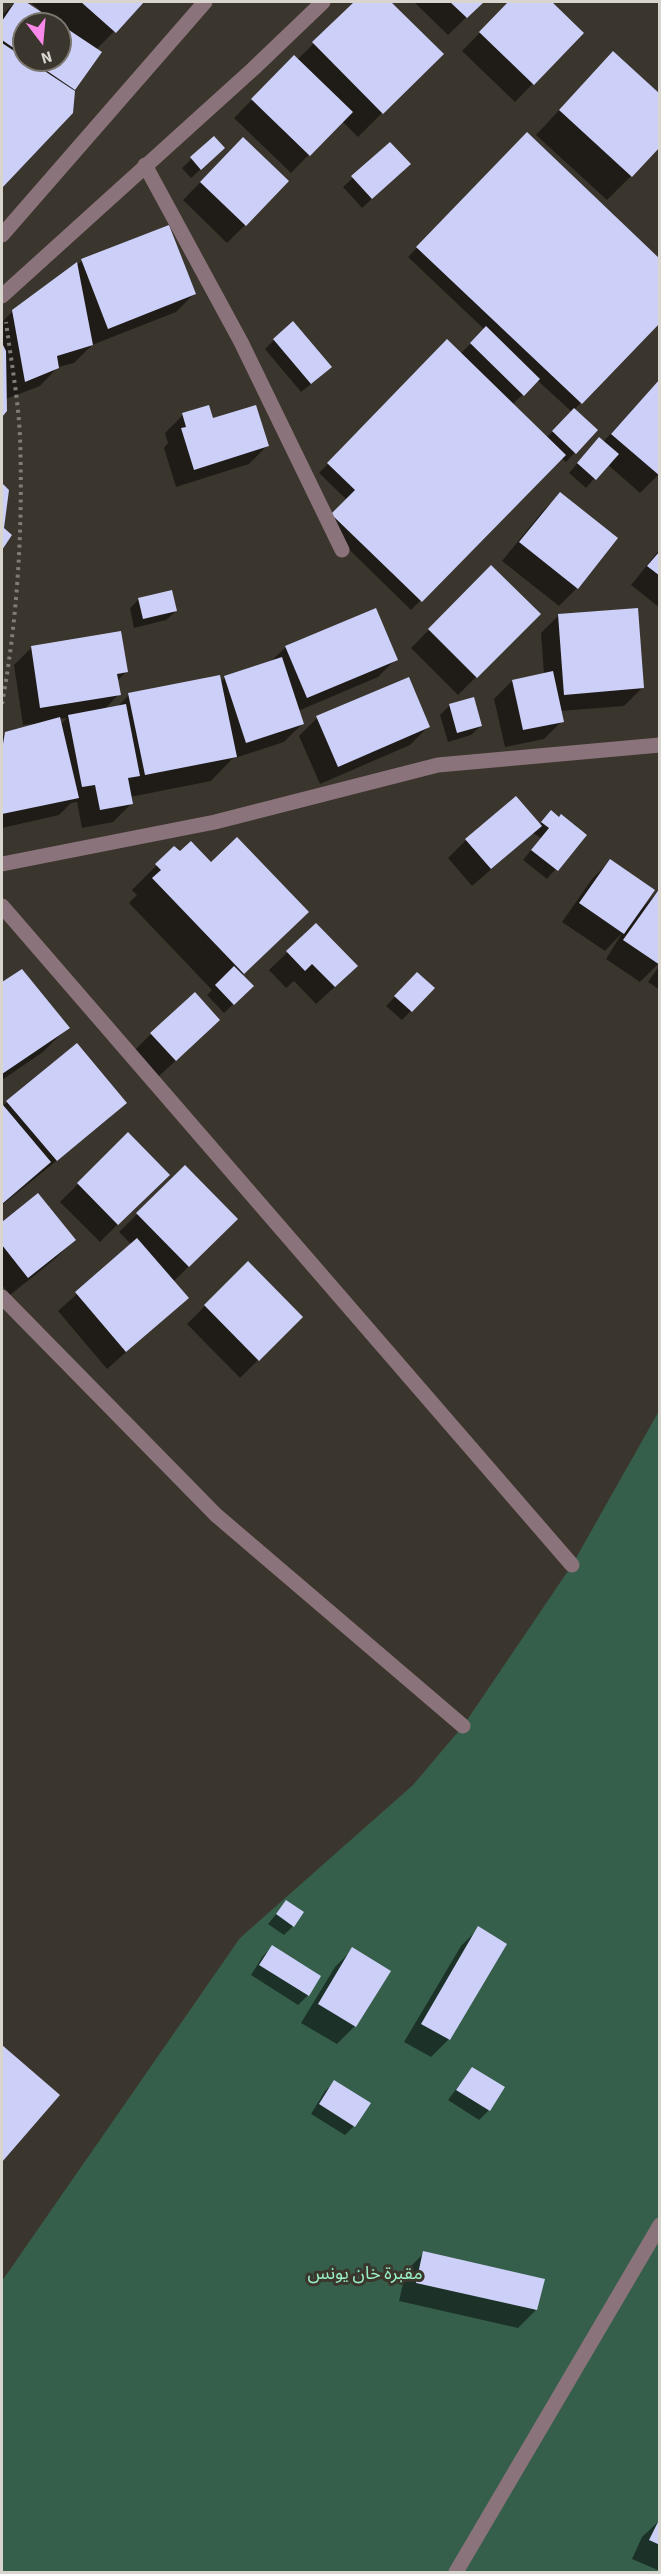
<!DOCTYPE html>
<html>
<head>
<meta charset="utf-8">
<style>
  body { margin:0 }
  #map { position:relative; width:661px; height:2574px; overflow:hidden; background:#3b362d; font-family:"Source Sans 3",sans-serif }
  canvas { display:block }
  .frame { position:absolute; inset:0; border:3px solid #d8d5cf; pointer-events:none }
  .north { position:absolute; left:12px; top:12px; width:60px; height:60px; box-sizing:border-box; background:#3b362d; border:2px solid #7a766e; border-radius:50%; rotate:164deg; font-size:16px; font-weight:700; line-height:24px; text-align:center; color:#d8d5cf }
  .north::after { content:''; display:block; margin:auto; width:21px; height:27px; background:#f888e9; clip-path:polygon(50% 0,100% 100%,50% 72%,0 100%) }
</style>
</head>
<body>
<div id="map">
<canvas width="661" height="2574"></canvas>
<div class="frame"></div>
<div class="north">N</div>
</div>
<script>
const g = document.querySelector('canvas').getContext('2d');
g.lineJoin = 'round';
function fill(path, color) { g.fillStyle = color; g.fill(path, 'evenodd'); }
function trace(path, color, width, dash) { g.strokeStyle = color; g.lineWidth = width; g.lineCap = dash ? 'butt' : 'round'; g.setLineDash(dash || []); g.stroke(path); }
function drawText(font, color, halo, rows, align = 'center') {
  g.font = font + ' "Source Sans 3","Noto Sans Arabic",sans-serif'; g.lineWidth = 6; g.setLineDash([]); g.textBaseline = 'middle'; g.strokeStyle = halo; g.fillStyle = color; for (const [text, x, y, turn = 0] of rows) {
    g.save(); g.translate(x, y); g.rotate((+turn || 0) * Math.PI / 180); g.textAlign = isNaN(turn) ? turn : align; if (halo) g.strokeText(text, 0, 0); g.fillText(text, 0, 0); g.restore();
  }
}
const green = new Path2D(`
  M659,1411V2572H2V2281L240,1938L413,1785L463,1726L572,1565Z`);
const shadow = new Path2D(`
  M15,2H28L26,3L38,11L39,9L30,2H142L96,50L72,91L71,113L2,186V15ZM24,24H60V60H24Z
  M356,2H389L441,54L358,137L342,121L291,173L234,118L294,57L297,60Z
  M414,2H482L448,35Z
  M510,2H549L582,33L515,102L462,51Z
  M589,78L631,176L607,200L536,135Z
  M527,134L660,321L574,410L596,430L566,462L561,458L411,610L323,524L347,500L319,473L447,342L460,354L485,330L408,257ZM537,380L572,412L546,438L512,405Z
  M214,138V157L191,178L182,168Z
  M389,144L400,173L362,208L343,187Z
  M225,157L245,225L227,243L183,200Z
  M168,227L194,294L176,312L92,345L74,363L58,367L40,386L6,399V410L2,415V322L13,311L82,261Z
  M274,340L321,376L301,392L265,349Z
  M660,380V473L640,493L607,464L586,488L569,473L590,448L603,442Z
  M183,415L211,420L267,446L249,464L176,487L164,448L168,443L165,433Z
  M2,485L7,491L2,528L10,535L2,547Z
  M560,494L577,588L559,606L502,561L542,512Z
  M660,549V608L631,585Z
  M491,567L539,614L458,695L411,648Z
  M139,599L176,611L166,620L134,628L130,608Z
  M559,615L642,688L624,706L560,711L562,721L544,739L505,747L494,699L512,681L544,674L541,633Z
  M32,647L126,672L117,681L119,694L104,710L117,707L129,695L220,682L225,678L270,662L286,647L396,659L378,677L298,711L302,724L284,742L232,759L211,781L130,797L131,804L113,822L82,828L77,802L71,803L59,815L2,828V738L5,734L34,726V724L23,725L14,665ZM67,718L60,725L59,719Z
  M450,705L481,726L471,735L448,742L440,715Z
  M317,718L428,727L410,745L320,784L299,736Z
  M552,812L585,835L547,879L523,860L541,838L533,833L472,886L448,858L466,840L539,825Z
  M174,848L283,936L241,976L252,986L224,1013L207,995L212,990L129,903L137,895L132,890Z
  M610,861L642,908L660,890V962L640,982L606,959L622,933L605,951L562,922L592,879Z
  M316,925L338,984L316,1004L294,981L286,988L269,970Z
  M660,965V990L648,982Z
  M22,971L68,1027L43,1052L2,1080V983Z
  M417,974L433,988L402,1020L386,1006Z
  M151,1034L200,1038L157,1078L133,1052Z
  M7,1102L125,1103L107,1120L2,1205V1107Z
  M128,1134L167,1175L100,1242L60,1202Z
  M185,1167L236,1219L173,1282L187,1298L107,1369L58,1311L132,1245L119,1232Z
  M38,1195L74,1240L56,1258L10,1295L2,1285V1224Z
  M248,1263L301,1317L240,1378L187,1324Z
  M286,1902L293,1926L284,1935L268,1924Z
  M479,1928L449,2039L431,2057L404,2042L461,1946Z
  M272,1947L319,1977L308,1995L298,2005L251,1975L263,1956Z
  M353,1949L355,2026L337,2044L301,2023L335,1967Z
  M2,2047L58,2096L2,2160Z
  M472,2068L503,2087L489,2110L479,2120L448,2100Z
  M335,2082L354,2126L345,2135L311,2114L325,2091Z
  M424,2253L536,2310L518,2328L399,2301L406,2271Z
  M660,2520V2571L632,2559L642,2537Z`);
const building = new Path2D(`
  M15,2H26L60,24H24V55L2,40V21Z
  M81,2H144L116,33Z
  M354,2H391L444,54L383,114L312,42Z
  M450,2H484L467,18Z
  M508,2H552L584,33L534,85L479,32Z
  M60,24L102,52L75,90L31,60H60Z
  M2,43L75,91L73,113L2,188Z
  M613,51L660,94V147L632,177L559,110Z
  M294,55L353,112L310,156L251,99Z
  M527,132L660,259V323L582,404L416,247Z
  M214,136L225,148L201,170L190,157Z
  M243,137L289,181L246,226L200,182Z
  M390,142L411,164L372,199L351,176Z
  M169,225L196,294L108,329L81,259Z
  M77,262L93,345L57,356L59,368L25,382L12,310Z
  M293,321L332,367L311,384L273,339Z
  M486,326L540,379L524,396L470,343Z
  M447,339L566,455L422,602L331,514L355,490L327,463Z
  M2,343L6,351L7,411L2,417Z
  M660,379V476L611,434Z
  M209,405L213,418L256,405L269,446L194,470L181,428L186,427L182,413Z
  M574,408L598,430L576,454L552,431Z
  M599,437L619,454L596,480L577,463Z
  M2,483L9,490L4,528L12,535L2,550Z
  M560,492L618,538L578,589L519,542Z
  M660,551V576L647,566Z
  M491,565L541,614L477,678L428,629Z
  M172,590L177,611L143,619L138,598Z
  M376,608L398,660L307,698L285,646Z
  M638,608L644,688L564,695L558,614Z
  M121,631L128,672L117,674L121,695L40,708L31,646Z
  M282,657L304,724L246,743L224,676Z
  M553,671L564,722L523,730L512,680Z
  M220,675L237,757L145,775L128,693Z
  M409,677L430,727L338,767L316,716Z
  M474,697L482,726L457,733L449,704Z
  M126,704L140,776L128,778L133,804L100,810L95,785L82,787L68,715Z
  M60,717L79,798L2,814V750L5,732Z
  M516,796L542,826L491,869L465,839Z
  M551,810L559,817L561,814L587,835L558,871L531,850L549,828L541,822Z
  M237,837L309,912L244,974L152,878L161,870L155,864L174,846L180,851L191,841L211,862Z
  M610,859L655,890L624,934L579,903Z
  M660,888V965L623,940Z
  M316,923L358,966L335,987L312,964L305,971L286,951Z
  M234,966L254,986L234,1005L215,985Z
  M22,969L70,1028L2,1074V982Z
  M417,972L435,988L412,1012L394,996Z
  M195,992L220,1020L176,1061L150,1033Z
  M77,1043L127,1103L57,1161L6,1101Z
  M3,1105L51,1162L2,1204V1107Z
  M128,1132L170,1175L118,1225L77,1183Z
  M185,1165L238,1219L189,1267L136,1213Z
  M38,1193L76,1240L28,1278L2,1245V1222Z
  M137,1238L189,1298L126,1352L75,1292Z
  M248,1261L303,1317L259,1361L204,1305Z
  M286,1900L304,1912L294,1927L276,1914Z
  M478,1926L507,1944L450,2040L421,2024Z
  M272,1945L321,1976L309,1996L259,1965Z
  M352,1947L391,1971L356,2027L318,2004Z
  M2,2045L60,2095L2,2162Z
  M472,2067L505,2087L490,2111L456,2090Z
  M334,2080L371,2103L355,2127L319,2104Z
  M423,2251L545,2279L537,2310L416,2283Z
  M660,2518V2545L649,2540Z`);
const path = new Path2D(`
  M2,704C18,616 23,525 20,436C18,398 11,360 6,322`);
const minor = new Path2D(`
  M145,165L241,342L342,550
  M2,235L205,2
  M2,296L253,69L323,2
  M2,864L215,822L438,765L660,745
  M2,906L572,1565
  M2,1297L216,1515L463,1726
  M456,2572L660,2225`);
const parkNames = [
  ["مقبرة خان يونس",365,2275]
];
fill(green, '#365f4b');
fill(shadow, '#0007');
fill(building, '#cccff8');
trace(path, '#817d75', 4, [3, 4.5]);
trace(minor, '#8b737b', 15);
drawText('18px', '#9befc6', '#3b362d', parkNames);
</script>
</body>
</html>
